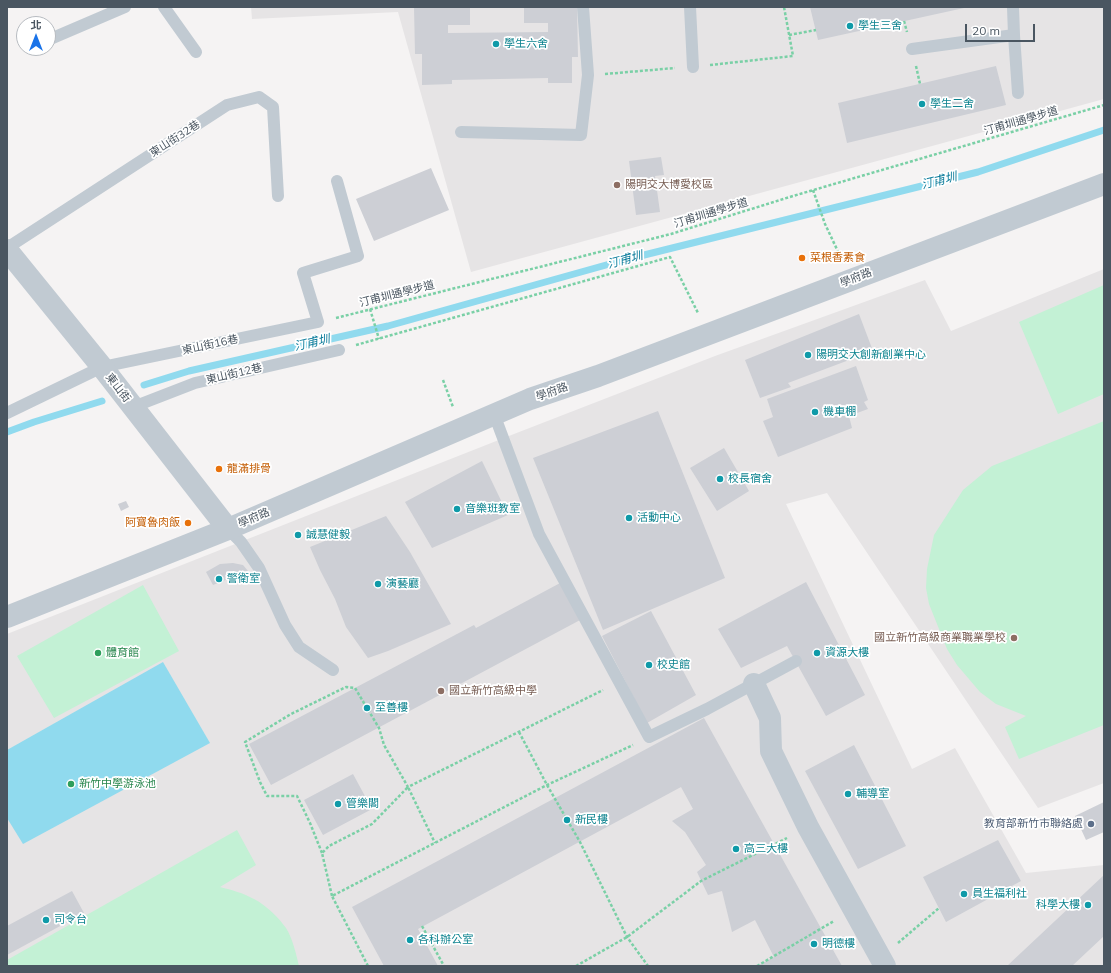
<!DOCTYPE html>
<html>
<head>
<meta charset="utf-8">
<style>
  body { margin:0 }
  #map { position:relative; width:1111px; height:973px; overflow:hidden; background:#f5f3f3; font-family:Mulish,"Noto Sans TC",sans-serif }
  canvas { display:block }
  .frame { position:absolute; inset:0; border:8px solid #4a5661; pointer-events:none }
  .north { position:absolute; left:16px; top:16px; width:40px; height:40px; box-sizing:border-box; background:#fff; border:1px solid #b7bbc0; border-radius:50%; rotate:0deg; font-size:11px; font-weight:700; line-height:16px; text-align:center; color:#4a5661 }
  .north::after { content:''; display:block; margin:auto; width:14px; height:18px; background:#1a73e8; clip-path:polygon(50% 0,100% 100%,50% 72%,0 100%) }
  .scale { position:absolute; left:965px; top:24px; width:70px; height:18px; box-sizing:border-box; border:2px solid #4a5661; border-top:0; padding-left:5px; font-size:12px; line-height:14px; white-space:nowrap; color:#4a5661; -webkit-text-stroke:3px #fff; paint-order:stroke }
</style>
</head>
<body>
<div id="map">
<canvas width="1111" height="973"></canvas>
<div class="frame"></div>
<div class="north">北</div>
<div class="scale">20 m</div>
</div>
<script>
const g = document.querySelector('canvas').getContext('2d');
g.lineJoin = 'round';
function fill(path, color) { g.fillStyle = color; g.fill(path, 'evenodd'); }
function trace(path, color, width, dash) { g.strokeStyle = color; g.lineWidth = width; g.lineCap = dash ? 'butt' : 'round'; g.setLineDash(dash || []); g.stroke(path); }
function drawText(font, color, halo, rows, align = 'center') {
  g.font = font + ' Mulish,"Noto Sans TC",sans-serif'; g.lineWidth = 3.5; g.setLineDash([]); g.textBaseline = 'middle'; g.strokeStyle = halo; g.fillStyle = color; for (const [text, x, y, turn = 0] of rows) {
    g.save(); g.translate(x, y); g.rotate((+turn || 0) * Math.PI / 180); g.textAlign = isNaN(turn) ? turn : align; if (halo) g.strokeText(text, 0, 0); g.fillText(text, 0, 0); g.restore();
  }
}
const education = new Path2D(`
  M251,7H1104V99L471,272L398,12L252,19Z
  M1104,269V783L1038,808L827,493L786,504L912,769L955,748L1026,873L1104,865V966H7V634L514,434L715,356L925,280L951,331Z`);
const green = new Path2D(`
  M1104,285V394L1058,414L1019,322Z
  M1104,421V725L1019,759L1005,727L1026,716L996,704L980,692L957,665L947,649L929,604L926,588L927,569L934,535L963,490L992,466Z
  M143,585L179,651L54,718L17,656Z
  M237,830L256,865L220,887C232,890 243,893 254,899C266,905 279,918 286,928C293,939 296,954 299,966H7V960Z`);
const water = new Path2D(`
  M163,662L210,743L23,844L7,818V750Z`);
const stream = new Path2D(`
  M144,385L189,371L388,326L624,260L978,172L1104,130
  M7,432L34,422L102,401`);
const building = new Path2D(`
  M414,7H470V25H448V33L548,32V23H524V7H577L578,57H572V83H548V78L452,80V84L422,85V54H415Z
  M810,7H964V8L818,40Z
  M996,66L1006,105L847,143L838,103Z
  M661,157L664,175L655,176L660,212L636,215L629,161Z
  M431,168L449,210L374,241L356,199Z
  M859,314L873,351L788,383L791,387L760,398L745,360Z
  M856,366L868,400L864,402L868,409L849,416L852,428L778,457L763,421L773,417L767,399Z
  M658,411L725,578L603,630L533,458Z
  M724,448L749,491L717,511L690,468Z
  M482,461L508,515L432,548L405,502Z
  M126,501L129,507L121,511L118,504Z
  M386,516L410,552L451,624L388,651L368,658L346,627L335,599L320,570L310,547Z
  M233,563L243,565L248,571L213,585L206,572L220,564Z
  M562,582L582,619L271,785L249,744L474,625L476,628Z
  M806,582L865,695L826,716L787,646L741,668L718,629Z
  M651,611L696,695L647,723L602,636Z
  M704,718L842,966H757L774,957L755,920L732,932L722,891L708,895L697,872L706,865L685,832L672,821L693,809L681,787L418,929L438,966H384L352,907Z
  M854,745L906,846L858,869L805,771Z
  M353,774L372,809L323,835L304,800Z
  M1104,802V832L1086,840L1075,816Z
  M998,840L1021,881L946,922L923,877Z
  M1104,875V936L1072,966H1007Z
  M72,891L84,913L7,955V926Z`);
const path = new Path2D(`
  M904,21L907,32
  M789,35L816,30
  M710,65L793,56L784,7
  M916,66L920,84
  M605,74L675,68
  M813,190L825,224L842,260
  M370,309L379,339
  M336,318L671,234L793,196L1104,105
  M356,345L670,257L698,313
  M443,380L453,407
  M519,732L547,785L580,842L627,937L648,966
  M322,853L310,823L297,796H267L260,782L245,742L291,714L346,687L355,688L379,728L384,745L408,787L603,690
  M332,896L322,853L329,846L372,824L408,787L435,843
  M422,926L444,966
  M898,943L939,908
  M368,966L332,896L547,785L633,745
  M576,966L627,937L701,881L787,838
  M757,966L834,921`);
const lane = new Path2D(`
  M164,7L196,52
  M690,7L693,67
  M1014,35L1018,93
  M48,40L125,7
  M912,49L1014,35L1013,7
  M461,132L581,135L588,75L583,7
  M7,248L227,105L259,97L273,107L278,196
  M133,407L195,383L339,350
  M7,413L102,367L318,322L303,273L358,256L337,181
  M494,414L539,534L649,737L707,709L796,661
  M228,529L241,542L259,568L285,625L299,647L333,670`);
const street = new Path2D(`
  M7,250L102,367L228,529
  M7,617L228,529L530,399L598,376L1104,184
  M754,684L770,718L771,751L808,827L885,966`);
const markers = [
  [850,26,4,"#0f9aa8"],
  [496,44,4,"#0f9aa8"],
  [922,104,4,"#0f9aa8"],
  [617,185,4,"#8d6e63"],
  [802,258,4,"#e8710a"],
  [808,355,4,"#0f9aa8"],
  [815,412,4,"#0f9aa8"],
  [219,469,4,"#e8710a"],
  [720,479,4,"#0f9aa8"],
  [457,509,4,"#0f9aa8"],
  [629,518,4,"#0f9aa8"],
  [188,523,4,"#e8710a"],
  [298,535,4,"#0f9aa8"],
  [219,579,4,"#0f9aa8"],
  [378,584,4,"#0f9aa8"],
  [1014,638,4,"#8d6e63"],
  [98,653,4,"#2e9e5b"],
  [817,653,4,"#0f9aa8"],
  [649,665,4,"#0f9aa8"],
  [441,691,4,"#8d6e63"],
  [367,708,4,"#0f9aa8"],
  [71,784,4,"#2e9e5b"],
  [848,794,4,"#0f9aa8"],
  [338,804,4,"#0f9aa8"],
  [567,820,4,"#0f9aa8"],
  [1091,824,4,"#5c6f8a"],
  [736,849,4,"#0f9aa8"],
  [964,894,4,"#0f9aa8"],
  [1088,905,4,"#0f9aa8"],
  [46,920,4,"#0f9aa8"],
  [410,940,4,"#0f9aa8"],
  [814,944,4,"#0f9aa8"]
];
const cultureNames = [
  ["學生三舍",858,26],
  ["學生六舍",504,44],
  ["學生二舍",930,104],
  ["陽明交大創新創業中心",816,355],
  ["機車棚",823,412],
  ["校長宿舍",728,479],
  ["音樂班教室",465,509],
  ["活動中心",637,518],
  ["誠慧健毅",306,535],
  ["警衛室",227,579],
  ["演藝廳",386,584],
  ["資源大樓",825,653],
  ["校史館",657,665],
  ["至善樓",375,708],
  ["輔導室",856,794],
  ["管樂閣",346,804],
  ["新民樓",575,820],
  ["高三大樓",744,849],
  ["員生福利社",972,894],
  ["科學大樓",1080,905,"right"],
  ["司令台",54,920],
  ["各科辦公室",418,940],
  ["明德樓",822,944]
];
const streetNames = [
  ["汀甫圳通學步道",1021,121,-16],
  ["東山街32巷",175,139,-33],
  ["汀甫圳通學步道",711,213,-17],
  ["學府路",856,278,-21],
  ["汀甫圳通學步道",397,294,-14],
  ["東山街16巷",210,345,-12],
  ["東山街12巷",234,374,-13],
  ["東山街",118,388,52],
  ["學府路",552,392,-19],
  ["學府路",254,518,-23]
];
const educationNames = [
  ["陽明交大博愛校區",625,185],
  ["國立新竹高級商業職業學校",1006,638,"right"],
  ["國立新竹高級中學",449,691]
];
const foodNames = [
  ["菜根香素食",810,258],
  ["龍滿排骨",227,469],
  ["阿寶魯肉飯",180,523,"right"]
];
const leisureNames = [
  ["體育館",106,653],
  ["新竹中學游泳池",79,784]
];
const serviceNames = [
  ["教育部新竹市聯絡處",1083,824]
];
const waterNames = [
  ["汀甫圳",939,181,-14],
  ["汀甫圳",625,260,-15],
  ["汀甫圳",312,343,-13]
];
fill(education, '#e6e4e5');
fill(green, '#c3f1d5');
fill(water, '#90daee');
trace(stream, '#90daee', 7);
fill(building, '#cdcfd5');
trace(path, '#7ad0a6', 2.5, [3, 2]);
trace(lane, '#c1cad2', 12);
trace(street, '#c1cad2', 22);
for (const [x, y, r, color] of markers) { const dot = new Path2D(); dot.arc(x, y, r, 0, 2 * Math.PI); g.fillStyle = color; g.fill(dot); trace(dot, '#fff', 1.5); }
drawText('11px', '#0d838f', '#fff', cultureNames, 'left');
drawText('11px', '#4a5661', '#fff', streetNames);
drawText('11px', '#785e54', '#fff', educationNames, 'left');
drawText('11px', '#c56008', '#fff', foodNames, 'left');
drawText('11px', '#27864d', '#fff', leisureNames, 'left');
drawText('11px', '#4e5e75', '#fff', serviceNames, 'right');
drawText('italic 12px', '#0c7c9b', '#fff', waterNames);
</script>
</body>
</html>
